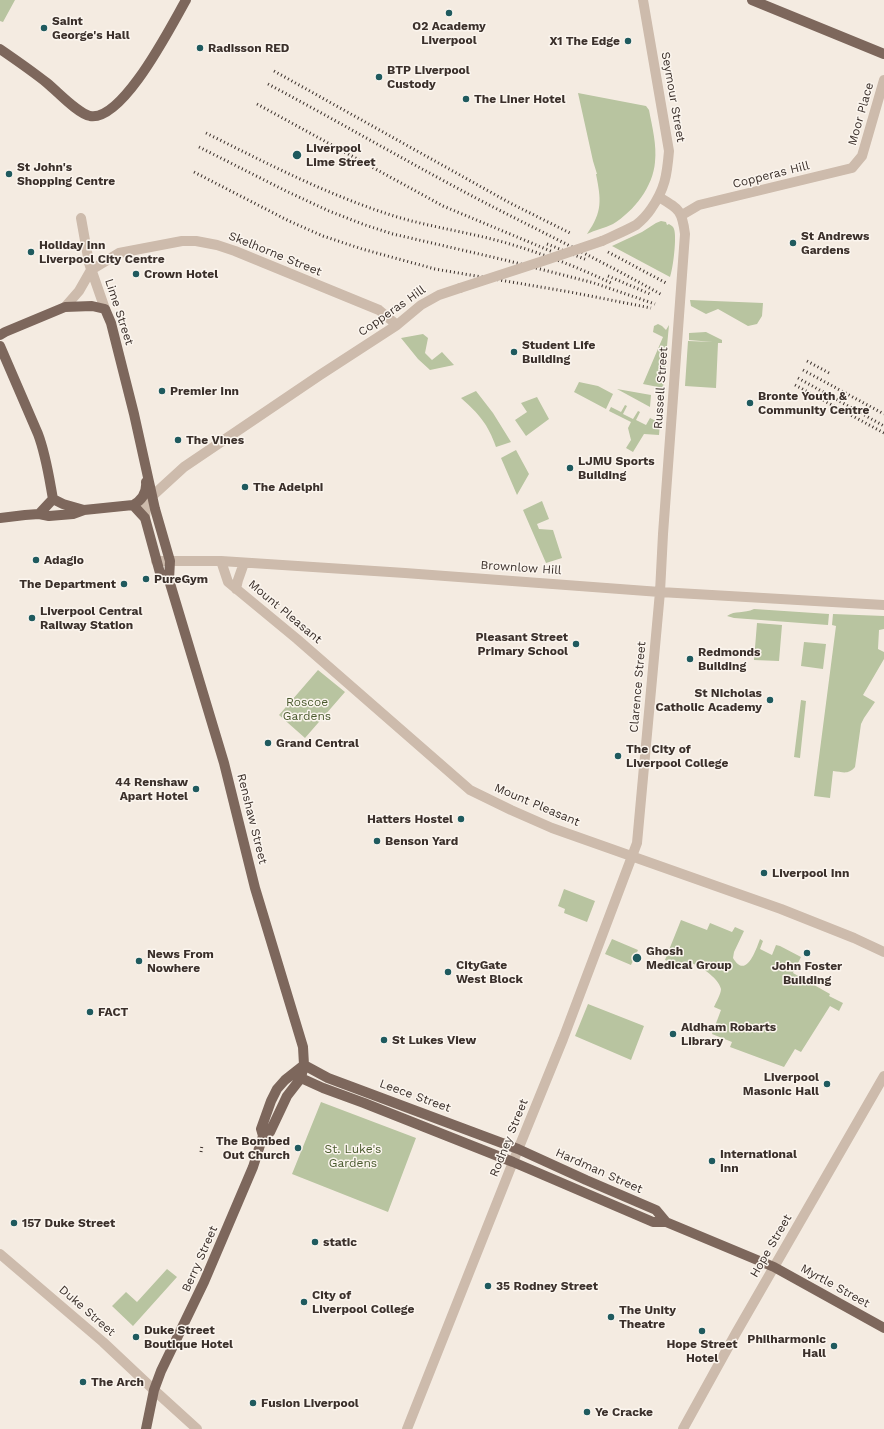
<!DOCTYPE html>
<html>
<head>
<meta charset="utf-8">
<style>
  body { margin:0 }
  canvas { display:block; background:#f4ebe1 }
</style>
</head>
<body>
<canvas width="884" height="1429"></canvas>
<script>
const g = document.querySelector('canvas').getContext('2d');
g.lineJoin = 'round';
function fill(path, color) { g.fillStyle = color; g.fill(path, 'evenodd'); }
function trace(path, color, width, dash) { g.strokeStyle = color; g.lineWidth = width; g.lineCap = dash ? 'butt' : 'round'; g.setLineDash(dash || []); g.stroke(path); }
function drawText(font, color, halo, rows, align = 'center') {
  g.font = font + ' "Work Sans",sans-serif'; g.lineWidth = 3; g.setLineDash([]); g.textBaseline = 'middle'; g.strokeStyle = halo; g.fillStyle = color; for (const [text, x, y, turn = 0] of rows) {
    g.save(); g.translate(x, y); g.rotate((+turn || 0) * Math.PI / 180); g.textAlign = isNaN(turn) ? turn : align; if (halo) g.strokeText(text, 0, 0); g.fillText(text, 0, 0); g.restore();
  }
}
const green = new Path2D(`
  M0,0H15L3,22L0,21Z
  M578,93L646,106L649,110C652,126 657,145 655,162C653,187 634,211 613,224C605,228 595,230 587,234C603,211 601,200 596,174H597L593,161Z
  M661,221L666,222L667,225L669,224C672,226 673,226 674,229C677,237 673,269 670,277L612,246L642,232L656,223Z
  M690,300L763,303L762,316L757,324L748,326L718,309L706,314L691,306Z
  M658,324L662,326L666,330L669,325L663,388L643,384L663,337L653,332L654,326Z
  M706,332L722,340V343H718L716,388L685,386L688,341L713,342L689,340V333Z
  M423,334L428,338L425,353L432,360L442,352L454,365L430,370L418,359L401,338Z
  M579,382L598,386L613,394L606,409L574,392Z
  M617,389L651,395L650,407Z
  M476,391L493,413L511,442L496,447C488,424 479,414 461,398Z
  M537,397L549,419L526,436L515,420L527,412L521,403Z
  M625,405L627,406L623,414L633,419L638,411L640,412L636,420L646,425L650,418L660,423L659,435L644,434L633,452L626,448L631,440L628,428L631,422L609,411L611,407L621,412Z
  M516,450L529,474L517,495L501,458Z
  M542,501L549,519L537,524L539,529L553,530L562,558L546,563L523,510Z
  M754,609L829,614L828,625L734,618L727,616C735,610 744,614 754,609Z
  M833,614L884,616V629L879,630L878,649L884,652V659L863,695L875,702L864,718L861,724L855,767C848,775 843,772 833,771L830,798L814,796L836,626L832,625Z
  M757,623L782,625L779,661L754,660Z
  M804,642L826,644L823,669L801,666Z
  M318,670L345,692L305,738L279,715Z
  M801,700L806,701L800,758L794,757Z
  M564,889L595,901L587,922L564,913L565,909L558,906Z
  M681,920L707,930L710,923L732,932L735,927L744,931L734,952L733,958C746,980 756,950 760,939L763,941L760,949L772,955L776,945L780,946L801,957L793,973L830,994L829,996L843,1003L839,1011L830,1006L801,1052L795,1049L784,1067L730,1047L732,1042L712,1034L721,1010L714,1007C716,1002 721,994 721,989C719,978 697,963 687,962C683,962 681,963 678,965L665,960Z
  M612,939L638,950L631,965L605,954Z
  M588,1004L644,1026L631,1060L575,1036Z
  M321,1102L416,1138L388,1212L292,1174Z
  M167,1269L177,1277L133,1326L112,1306L126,1292L137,1302Z`);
const minor = new Path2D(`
  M682,215L699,205L852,168L862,156L884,80
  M81,218L89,263L105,309
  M602,241C613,236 625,231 636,225C641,221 647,215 651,209C665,189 667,175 669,151L643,0
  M65,307L79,291L91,270L119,253L182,241H196L217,245L235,251L379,310L397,325
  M145,518L146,507L149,499L184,467L320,375L397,325L421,305L439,295L460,288
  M156,561H221L405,573L660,592L884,605
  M221,561L228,582L297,639L470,790L511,810L552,828L781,909L854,938L884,952
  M236,589L238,580L244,563
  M0,1254L103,1342L154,1390L197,1429
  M407,1429L513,1162L563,1039L637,843L660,592L663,534L685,234C682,210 679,209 659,197
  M683,1429L736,1333L884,1076`);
const major = new Path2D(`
  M752,0L884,54
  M0,49C16,60 32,71 47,83C58,92 77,113 90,116C123,122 172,24 186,0
  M0,335L5,332L65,307L92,306L105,309L111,323L134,414L155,509L170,561L169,580L224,763L255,888L303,1047L304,1065L301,1078L287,1096L270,1132L263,1136
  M0,346L38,434C46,455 49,477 53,499L39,514
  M53,499L63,504L84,510
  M133,505L145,518L160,573L169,580
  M0,518L25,515L39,514L49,516L73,514L84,510L133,505C142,500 147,493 146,482
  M304,1065L328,1078L518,1149L586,1180L656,1210L666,1222
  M301,1078L323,1088L364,1103L513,1162L653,1222H666L774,1267L884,1328
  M146,1429L154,1390L161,1371L204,1282L253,1167L263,1136L261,1129L271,1101L277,1089L285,1080L304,1065`);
const rail = new Path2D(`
  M274,71L510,203L572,234
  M268,84C345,125 421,170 499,210C554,238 609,265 662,295
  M257,104L443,206L553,252
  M206,133C268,164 328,195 394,216C430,227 467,232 503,242C541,253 578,267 613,284
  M199,147L286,191L329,211L365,225L393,234L505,260L594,283L655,304
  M194,172L289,221L323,236L362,249L435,269L570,292L651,308
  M547,244L587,260
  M608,252L666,283
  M608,276L650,294
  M807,361L829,373
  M803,370L884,414
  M798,378L884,426
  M795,385L884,433
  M201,1152L202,1145`);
const minorBridge = new Path2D(`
  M460,288L543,261L602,241`);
const markers = [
  [449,13,4,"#1f5a5e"],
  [44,28,4,"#1f5a5e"],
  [628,41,4,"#1f5a5e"],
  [200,48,4,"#1f5a5e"],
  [379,77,4,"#1f5a5e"],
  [466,99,4,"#1f5a5e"],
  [297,155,5,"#1f5a5e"],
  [9,174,4,"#1f5a5e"],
  [793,243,4,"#1f5a5e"],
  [31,252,4,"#1f5a5e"],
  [136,274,4,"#1f5a5e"],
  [514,352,4,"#1f5a5e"],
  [162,391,4,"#1f5a5e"],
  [750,403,4,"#1f5a5e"],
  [178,440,4,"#1f5a5e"],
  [570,468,4,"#1f5a5e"],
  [245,487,4,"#1f5a5e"],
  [36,560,4,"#1f5a5e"],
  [146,579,4,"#1f5a5e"],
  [124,584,4,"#1f5a5e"],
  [32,618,4,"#1f5a5e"],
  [576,644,4,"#1f5a5e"],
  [690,659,4,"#1f5a5e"],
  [770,700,4,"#1f5a5e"],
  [268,743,4,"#1f5a5e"],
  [618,756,4,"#1f5a5e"],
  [196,789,4,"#1f5a5e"],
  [461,819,4,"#1f5a5e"],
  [377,841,4,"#1f5a5e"],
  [764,873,4,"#1f5a5e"],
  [807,953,4,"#1f5a5e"],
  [637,958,5,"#1f5a5e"],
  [139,961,4,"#1f5a5e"],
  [448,972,4,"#1f5a5e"],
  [90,1012,4,"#1f5a5e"],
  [673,1034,4,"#1f5a5e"],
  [384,1040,4,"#1f5a5e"],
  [827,1084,4,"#1f5a5e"],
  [298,1148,4,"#1f5a5e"],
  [712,1161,4,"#1f5a5e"],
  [14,1223,4,"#1f5a5e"],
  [315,1242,4,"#1f5a5e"],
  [488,1286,4,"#1f5a5e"],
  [304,1302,4,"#1f5a5e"],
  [611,1317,4,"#1f5a5e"],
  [702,1331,4,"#1f5a5e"],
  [136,1337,4,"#1f5a5e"],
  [834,1346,4,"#1f5a5e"],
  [83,1382,4,"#1f5a5e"],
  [253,1403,4,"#1f5a5e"],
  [587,1412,4,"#1f5a5e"]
];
const poiNames = [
  ["Saint",52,21],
  ["George's Hall",52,35],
  ["O2 Academy",449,26,"center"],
  ["Liverpool",449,40,"center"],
  ["X1 The Edge",620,41,"right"],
  ["Radisson RED",208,48],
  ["BTP Liverpool",387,70],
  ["Custody",387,84],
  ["The Liner Hotel",474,99],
  ["Liverpool",306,148],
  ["Lime Street",306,162],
  ["St John's",17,167],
  ["Shopping Centre",17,181],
  ["St Andrews",801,236],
  ["Gardens",801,250],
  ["Holiday Inn",39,245],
  ["Liverpool City Centre",39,259],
  ["Crown Hotel",144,274],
  ["Student Life",522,345],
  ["Building",522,359],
  ["Premier Inn",170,391],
  ["Bronte Youth &",758,396],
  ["Community Centre",758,410],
  ["The Vines",186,440],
  ["LJMU Sports",578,461],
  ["Building",578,475],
  ["The Adelphi",253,487],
  ["Adagio",44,560],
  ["PureGym",154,579],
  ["The Department",116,584,"right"],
  ["Liverpool Central",40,611],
  ["Railway Station",40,625],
  ["Pleasant Street",568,637,"right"],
  ["Primary School",568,651,"right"],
  ["Redmonds",698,652],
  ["Building",698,666],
  ["St Nicholas",762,693,"right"],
  ["Catholic Academy",762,707,"right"],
  ["Grand Central",276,743],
  ["The City of",626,749],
  ["Liverpool College",626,763],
  ["44 Renshaw",188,782,"right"],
  ["Apart Hotel",188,796,"right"],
  ["Hatters Hostel",453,819,"right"],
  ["Benson Yard",385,841],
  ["Liverpool Inn",772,873],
  ["Ghosh",646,951],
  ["Medical Group",646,965],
  ["News From",147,954],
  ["Nowhere",147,968],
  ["CityGate",456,965],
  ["West Block",456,979],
  ["John Foster",807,966,"center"],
  ["Building",807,980,"center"],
  ["FACT",98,1012],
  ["Aldham Robarts",681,1027],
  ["Library",681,1041],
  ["St Lukes View",392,1040],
  ["Liverpool",819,1077,"right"],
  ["Masonic Hall",819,1091,"right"],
  ["The Bombed",290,1141,"right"],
  ["Out Church",290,1155,"right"],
  ["International",720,1154],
  ["Inn",720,1168],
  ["157 Duke Street",22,1223],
  ["static",323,1242],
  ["35 Rodney Street",496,1286],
  ["City of",312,1295],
  ["Liverpool College",312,1309],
  ["The Unity",619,1310],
  ["Theatre",619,1324],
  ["Duke Street",144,1330],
  ["Boutique Hotel",144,1344],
  ["Philharmonic",826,1339,"right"],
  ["Hall",826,1353,"right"],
  ["Hope Street",702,1344,"center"],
  ["Hotel",702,1358,"center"],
  ["The Arch",91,1382],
  ["Fusion Liverpool",261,1403],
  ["Ye Cracke",595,1412]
];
const streetNames = [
  ["Seymour Street",673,97,80],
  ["Moor Place",861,114,-74],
  ["Copperas Hill",771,175,-14],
  ["Skelhorne Street",275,254,22],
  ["Copperas Hill",392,311,-35],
  ["Lime Street",119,312,72],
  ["Russell Street",661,388,-86],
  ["Brownlow Hill",521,568,4],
  ["Mount Pleasant",285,612,40],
  ["Clarence Street",638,687,-85],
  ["Mount Pleasant",537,805,23],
  ["Renshaw Street",252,819,76],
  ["Leece Street",415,1096,20],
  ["Rodney Street",509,1138,-68],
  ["Hardman Street",599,1171,24],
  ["Hope Street",771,1246,-60],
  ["Berry Street",200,1259,-66],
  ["Myrtle Street",835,1286,29],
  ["Duke Street",87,1311,41]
];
const parkNames = [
  ["Roscoe",307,702],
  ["Gardens",307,716],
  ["St. Luke's",353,1149],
  ["Gardens",353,1163]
];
fill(green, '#b8c4a0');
trace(minor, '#cdbbac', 10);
trace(major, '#7d675c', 10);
trace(rail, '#3b302b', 3, [1, 3]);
trace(minorBridge, '#cdbbac', 10);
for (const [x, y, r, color] of markers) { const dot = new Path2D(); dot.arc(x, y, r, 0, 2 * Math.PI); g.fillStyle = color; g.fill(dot); trace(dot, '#fbf5ee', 1.5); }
drawText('bold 12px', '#3b302b', '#fbf5ee', poiNames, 'left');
drawText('12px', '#3b302b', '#fbf5ee', streetNames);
drawText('12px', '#4a5a2e', '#fbf5ee', parkNames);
</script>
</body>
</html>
